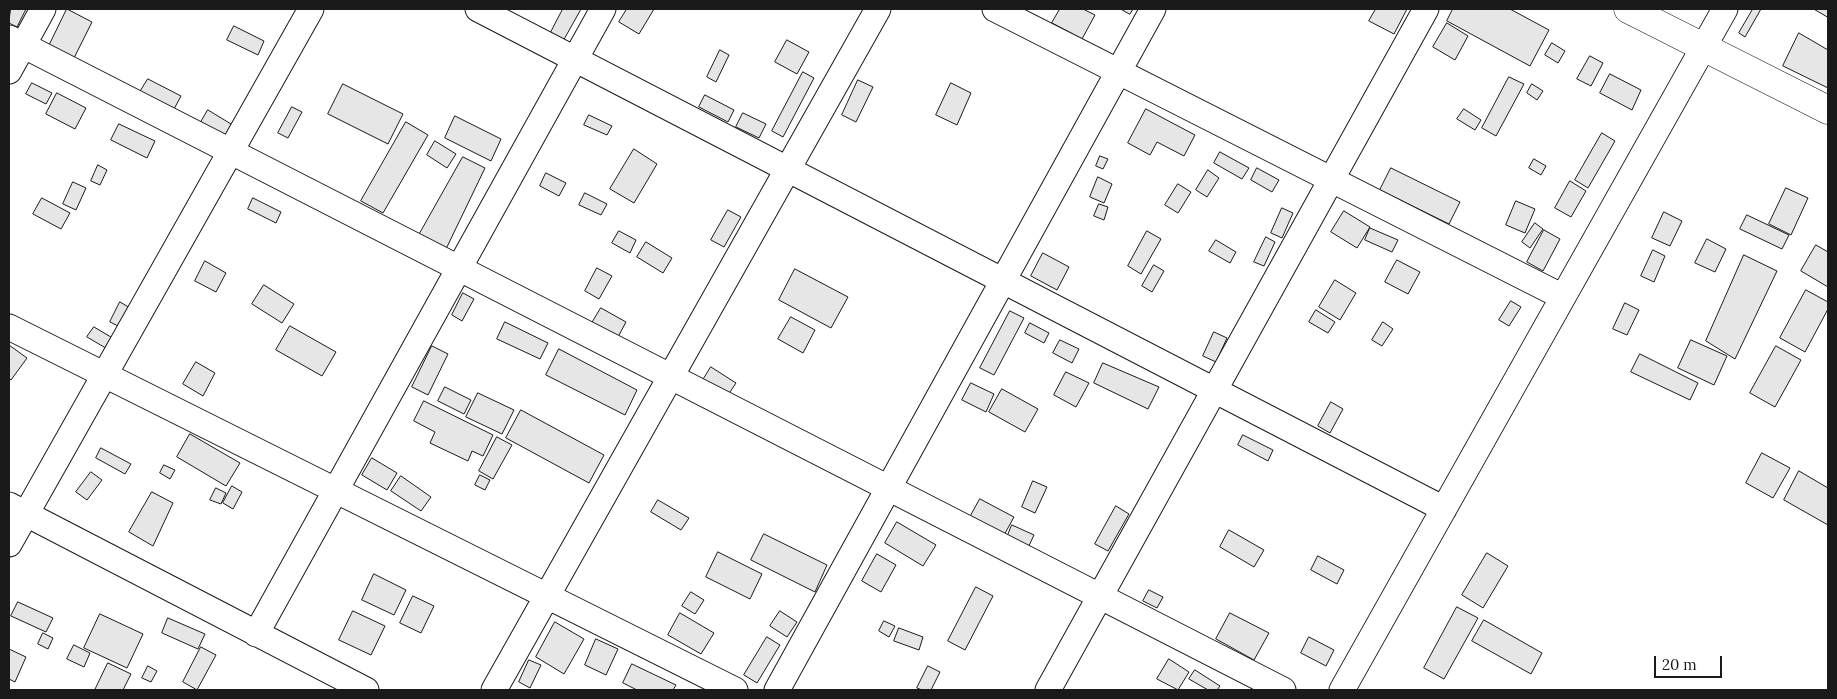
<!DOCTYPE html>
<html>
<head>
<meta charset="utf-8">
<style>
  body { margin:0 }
  #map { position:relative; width:1837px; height:699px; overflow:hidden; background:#fff; font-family:Lora,serif }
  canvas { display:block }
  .frame { position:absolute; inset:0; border:10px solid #1a1a1a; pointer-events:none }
  .scale { position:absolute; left:1654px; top:656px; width:68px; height:22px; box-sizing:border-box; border:2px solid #1a1a1a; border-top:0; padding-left:6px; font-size:15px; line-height:18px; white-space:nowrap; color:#1a1a1a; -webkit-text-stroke:4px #fff; paint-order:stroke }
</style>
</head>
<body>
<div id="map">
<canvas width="1837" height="699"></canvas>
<div class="frame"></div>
<div class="scale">20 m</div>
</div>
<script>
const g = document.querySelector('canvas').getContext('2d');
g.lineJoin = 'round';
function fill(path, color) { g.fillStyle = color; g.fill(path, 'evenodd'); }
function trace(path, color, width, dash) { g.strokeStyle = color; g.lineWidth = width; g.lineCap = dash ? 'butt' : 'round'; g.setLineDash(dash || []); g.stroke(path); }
const building = new Path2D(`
  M11,9H26L17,27L9,23Z
  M67,9L92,22L74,58L49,46Z
  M563,9H581L562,43L549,36Z
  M627,9H654L639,34L619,22Z
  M1060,9H1083L1095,15L1082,39L1052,23Z
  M1121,9H1133L1130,14Z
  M1376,9H1407L1394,34L1369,21Z
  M1453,9H1510L1549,30L1530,66L1447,21Z
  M1753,9H1761L1745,37L1739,33Z
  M1814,9H1828V17Z
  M1447,23L1468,36L1455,60L1433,47Z
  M234,26L264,41L258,55L227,40Z
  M1799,33L1828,50V88L1783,66Z
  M787,40L809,52L797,74L775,62Z
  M1552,43L1565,51L1558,63L1545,55Z
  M720,50L729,55L716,82L707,77Z
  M1590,56L1603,63L1591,86L1577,79Z
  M803,72L814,78L783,137L772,131Z
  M1610,74L1641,90L1632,110L1600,93Z
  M1509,77L1524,84L1496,136L1482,128Z
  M148,79L181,96L174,109L140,92Z
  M858,80L873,87L856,122L842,115Z
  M32,83L52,93L46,104L26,94Z
  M951,83L971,93L957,125L936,115Z
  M343,84L403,114L388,144L328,114Z
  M1532,84L1543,91L1537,100L1527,93Z
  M57,93L86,108L75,129L46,114Z
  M705,95L734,110L728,122L699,107Z
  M292,107L302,112L288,138L278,133Z
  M1146,109L1195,135L1184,156L1157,142L1150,155L1128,143Z
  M1464,109L1481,120L1475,130L1457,119Z
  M208,110L236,127L229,138L201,122Z
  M743,113L766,124L759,138L736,127Z
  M589,115L612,126L607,135L584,125Z
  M455,116L501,139L491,161L445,138Z
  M406,122L428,135L383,213L361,201Z
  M119,124L155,141L147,158L111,140Z
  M1602,133L1615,141L1588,188L1575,180Z
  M435,141L456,154L447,168L427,155Z
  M634,149L657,164L634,203L610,189Z
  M1220,152L1249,168L1242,179L1214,163Z
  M1100,156L1108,159L1103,169L1096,166Z
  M463,157L485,168L446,249L419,235Z
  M1534,159L1546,166L1541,175L1529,168Z
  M98,165L107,170L100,185L91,181Z
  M1257,168L1279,180L1272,192L1251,180Z
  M1391,168L1460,202L1449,224L1380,190Z
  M1208,170L1219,178L1207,197L1196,190Z
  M546,173L566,183L559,196L540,186Z
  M1098,177L1112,184L1104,203L1090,197Z
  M1570,181L1586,191L1571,217L1555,208Z
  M73,182L86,188L76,210L63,204Z
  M1178,184L1191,192L1178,213L1165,205Z
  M1786,188L1808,198L1791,235L1769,224Z
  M585,193L607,204L601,215L579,205Z
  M42,198L70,213L61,229L33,214Z
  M253,198L281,212L276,223L248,209Z
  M1516,201L1535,209L1525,233L1506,225Z
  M1099,204L1108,207L1104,220L1094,216Z
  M1282,208L1293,213L1282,238L1271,233Z
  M728,210L741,217L724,247L711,240Z
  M1344,211L1370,227L1357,248L1331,232Z
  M1664,212L1682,221L1670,246L1652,238Z
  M1747,215L1789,235L1782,249L1740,229Z
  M1535,223L1543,229L1530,248L1522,242Z
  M1370,228L1398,240L1392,252L1365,240Z
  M1544,230L1560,239L1543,271L1527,262Z
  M619,231L636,240L630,253L612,243Z
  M1147,231L1161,239L1141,274L1128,266Z
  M1266,237L1275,242L1264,266L1254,262Z
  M1707,239L1726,249L1715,272L1695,263Z
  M1216,240L1236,252L1230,263L1209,251Z
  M646,242L672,258L663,273L637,257Z
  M1816,245L1828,252V287L1801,271Z
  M1653,250L1665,256L1654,282L1641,276Z
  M1043,253L1069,267L1057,290L1031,276Z
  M1744,255L1777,271L1735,359L1706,341Z
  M1397,260L1420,272L1408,294L1385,282Z
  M205,261L226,273L216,292L195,281Z
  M1154,265L1164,271L1152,292L1142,286Z
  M597,268L612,276L599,299L585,291Z
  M795,269L848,297L831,328L779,300Z
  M1335,280L1356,293L1340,320L1319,307Z
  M264,285L294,304L282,323L252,304Z
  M1806,290L1828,302V309L1805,352L1780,338Z
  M463,293L474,299L462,321L452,315Z
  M1511,301L1521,307L1509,326L1499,320Z
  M120,302L132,309L122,328L110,322Z
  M1625,303L1639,310L1627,335L1613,329Z
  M601,308L626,322L618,337L592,323Z
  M1316,310L1335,322L1328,333L1309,322Z
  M1010,311L1024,318L994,375L980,368Z
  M791,317L815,330L803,353L778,339Z
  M505,322L548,343L540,359L497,339Z
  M1383,322L1393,329L1382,346L1372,340Z
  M1030,323L1049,333L1044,343L1025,333Z
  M290,326L336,352L322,376L276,350Z
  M94,327L116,340L109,350L87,337Z
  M1214,332L1227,338L1216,362L1203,356Z
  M1060,340L1079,349L1072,363L1053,353Z
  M1691,340L1727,356L1714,385L1678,368Z
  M9,345L27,358L11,380L9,378Z
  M432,346L448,354L428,395L412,387Z
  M1776,346L1801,360L1775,407L1750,393Z
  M559,349L637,390L625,415L546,375Z
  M1640,354L1698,383L1690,400L1631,372Z
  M196,362L215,373L203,396L183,384Z
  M1103,363L1159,387L1148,409L1094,383Z
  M711,367L736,383L728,395L703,380Z
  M1066,372L1089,383L1076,407L1054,395Z
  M971,383L994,394L986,412L962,400Z
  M445,387L471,400L464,414L438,401Z
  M1002,389L1038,409L1025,432L989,412Z
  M478,393L514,410L502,434L466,417Z
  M424,401L493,435L483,456L472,451L468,461L430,443L435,432L414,421Z
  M1331,402L1343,409L1330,433L1318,426Z
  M521,410L604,455L589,483L506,438Z
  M190,434L240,463L226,486L177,457Z
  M1243,435L1273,450L1268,461L1238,445Z
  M497,437L512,445L493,479L479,471Z
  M101,448L131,464L125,474L96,458Z
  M1762,453L1790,468L1773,498L1746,483Z
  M372,458L397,473L387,490L362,475Z
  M164,465L175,470L170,479L160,473Z
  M1799,471L1828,488V525L1784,500Z
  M91,472L102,480L87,500L76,492Z
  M480,475L490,480L485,490L475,485Z
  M401,476L431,497L421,511L391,491Z
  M1033,481L1047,487L1035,513L1022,507Z
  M232,486L242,492L233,509L223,503Z
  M216,488L226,493L221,504L210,500Z
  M152,492L173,503L153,546L129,532Z
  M980,499L1014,517L1003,537L969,519Z
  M658,500L689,518L681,530L651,512Z
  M1116,506L1129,514L1108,551L1095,544Z
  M897,522L936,545L923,566L885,543Z
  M1012,525L1034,535L1027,550L1006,540Z
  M1229,530L1264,550L1254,567L1220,547Z
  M764,534L827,565L815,592L751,560Z
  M718,552L762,574L750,599L706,577Z
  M1487,553L1508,566L1483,608L1462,595Z
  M877,554L896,565L881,592L862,581Z
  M1318,556L1344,570L1337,584L1311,570Z
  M374,574L406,590L394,615L362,600Z
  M976,587L993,596L965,650L948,641Z
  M1149,590L1163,597L1157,608L1143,601Z
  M691,592L704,600L695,614L682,606Z
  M413,596L434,606L421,633L400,623Z
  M18,602L53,618L46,632L11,616Z
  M1457,607L1478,618L1444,679L1424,668Z
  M353,611L385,626L371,655L339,640Z
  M780,611L797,622L787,637L770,626Z
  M680,613L714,633L701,654L668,635Z
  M1230,613L1269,633L1254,660L1216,639Z
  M100,614L143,634L127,668L84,648Z
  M168,618L205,634L198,649L162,633Z
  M1484,620L1542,653L1531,674L1472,641Z
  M884,621L895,626L889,637L879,631Z
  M555,622L584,639L564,674L536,657Z
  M899,628L923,637L919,650L894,641Z
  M43,633L53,638L48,649L38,644Z
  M767,637L780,645L757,683L744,675Z
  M1309,637L1334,650L1326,666L1301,653Z
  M596,639L618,649L606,675L585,665Z
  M74,645L90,653L84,667L67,659Z
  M201,647L216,655L197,690L183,682Z
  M9,649L26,657L15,682L9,679Z
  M1169,659L1189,672L1178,690L1157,679Z
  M529,660L541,665L530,688L519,682Z
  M108,663L131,674L123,690H95Z
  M632,664L676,685L673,690H637L623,683Z
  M148,666L157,671L151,682L142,678Z
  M928,666L940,672L931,690H922L917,688Z
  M1195,670L1220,686L1217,690H1208L1189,679Z`);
const minor = new Path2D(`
  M478,9L1444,509
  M995,9L1563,297
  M9,38L1283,690
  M9,71L43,9
  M9,327L735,690
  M9,505L366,690
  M9,544L311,9
  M256,634L603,9
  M494,690L878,9
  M777,690L1153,9
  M1048,690L1426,9
  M1342,690L1725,9`);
const major = new Path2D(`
  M1628,9L1828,110`);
fill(building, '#e6e6e6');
trace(building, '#1a1a1a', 1);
trace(minor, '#1a1a1a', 27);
trace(major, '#1a1a1a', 29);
trace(minor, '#fff', 25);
trace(major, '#fff', 28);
</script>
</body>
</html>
